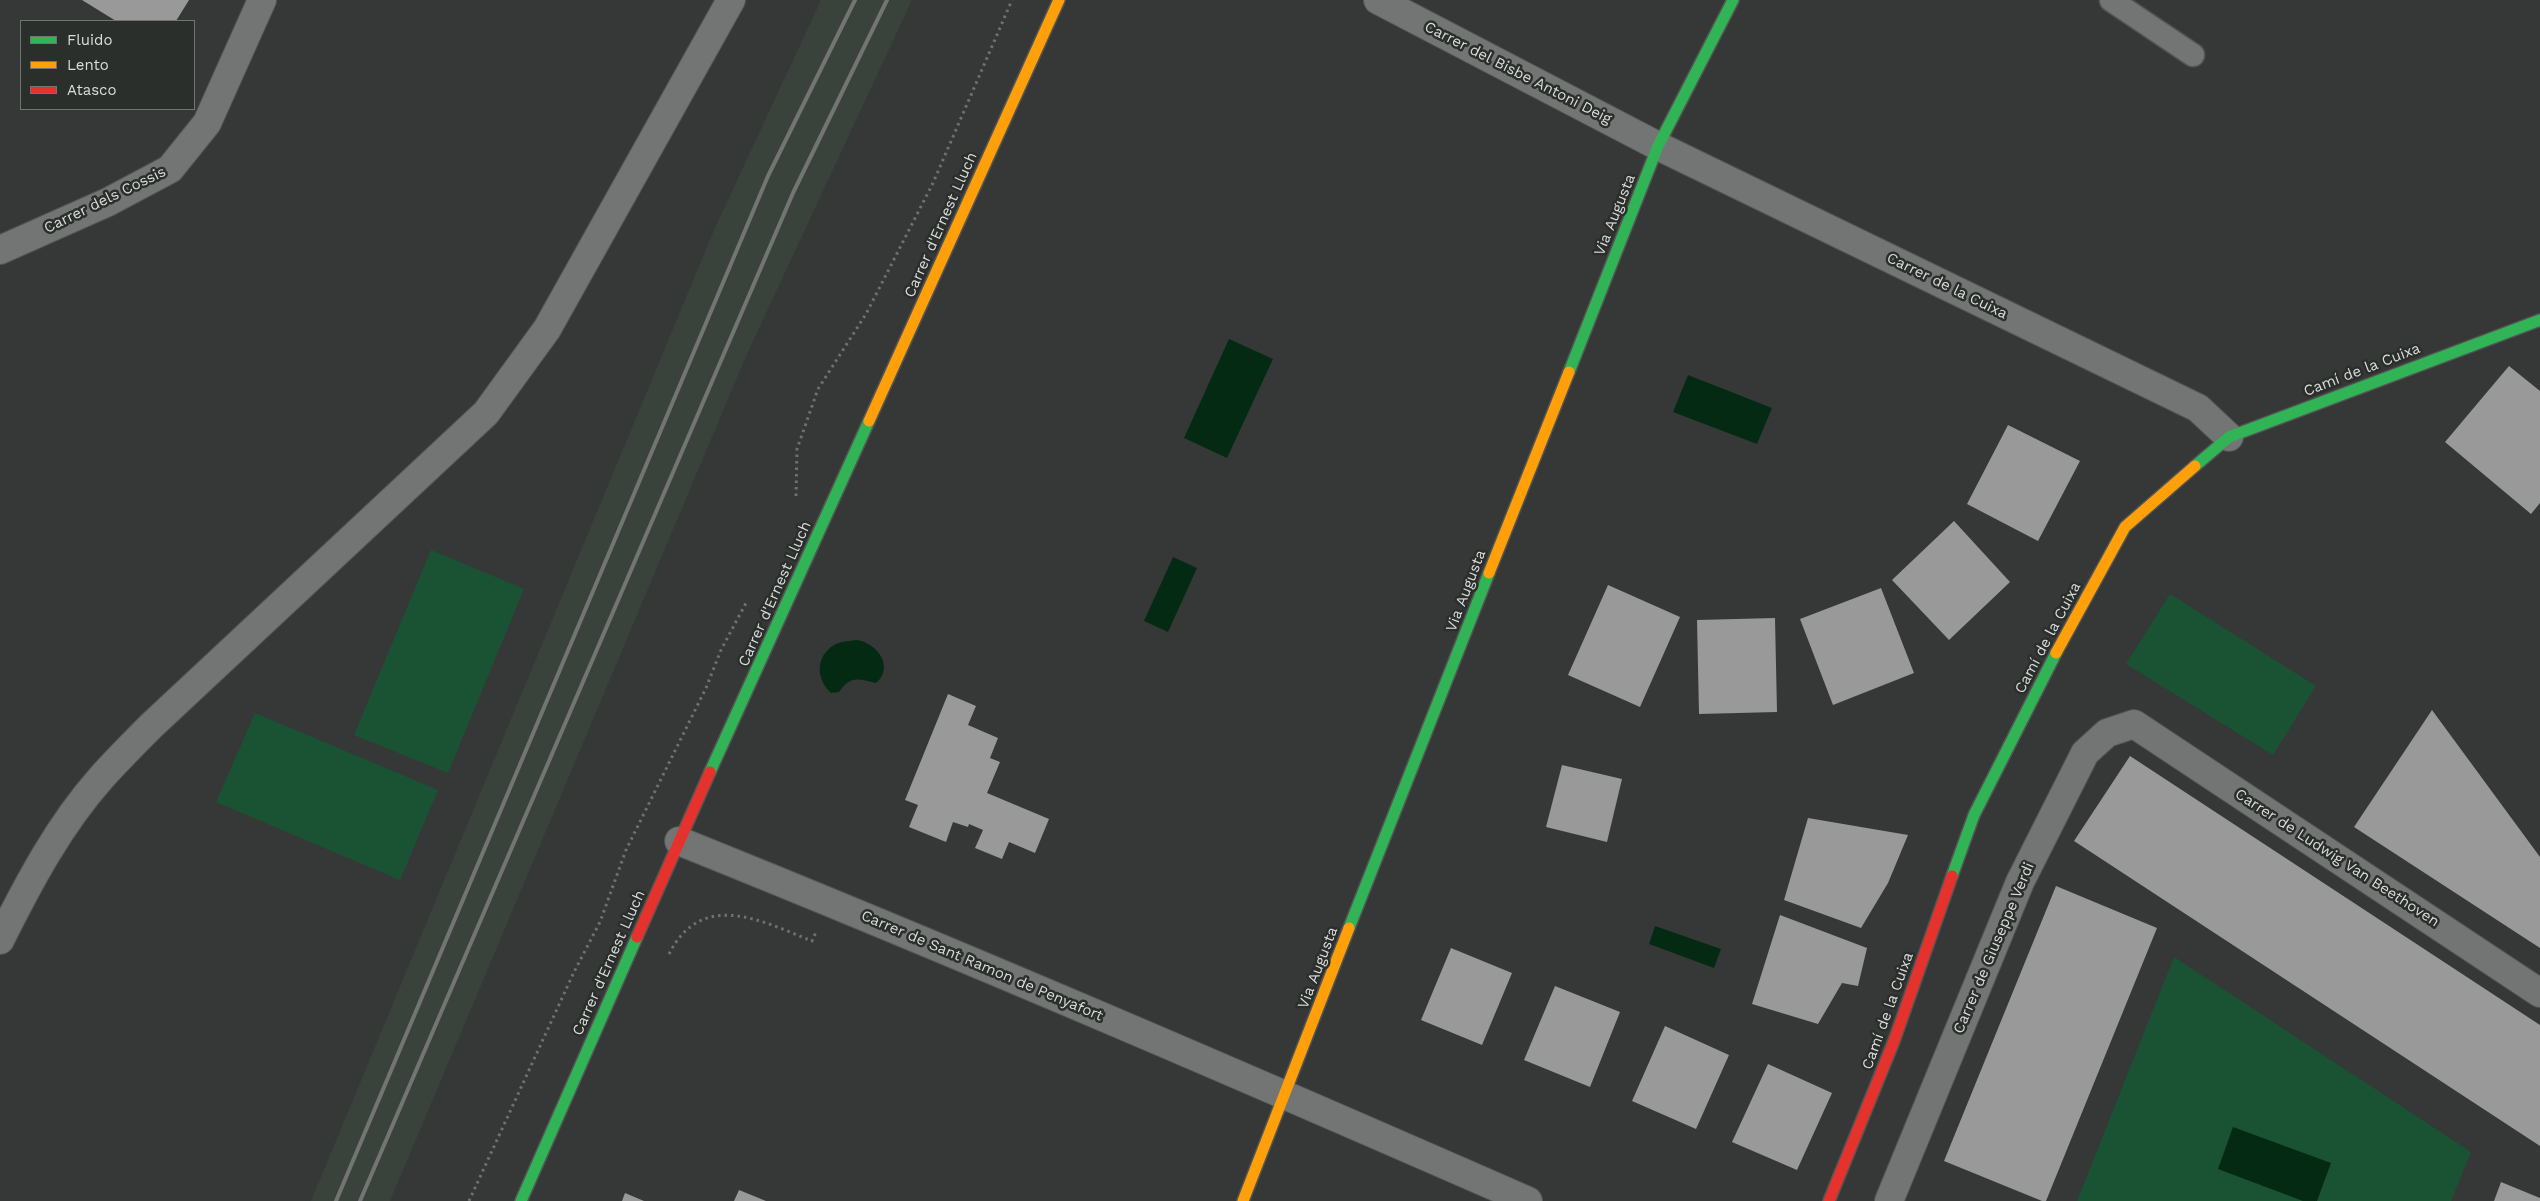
<!DOCTYPE html>
<html>
<head>
<meta charset="utf-8">
<style>
  body { margin:0 }
  #map { position:relative; width:2540px; height:1201px; overflow:hidden; background:#363837; font-family:"Work Sans",sans-serif }
  canvas { display:block }
  .legend { position:absolute; left:20px; top:20px; width:175px; height:90px; box-sizing:border-box; background:#2b2f2c; border:1px solid #717472; margin:0; padding:6px 9px; list-style:none; font-size:15px; color:#dadcdb }
  .legend li { display:flex; align-items:center; gap:10px; height:25px }
  .legend b { width:25px; border:1px solid #717472 }
</style>
</head>
<body>
<div id="map">
<canvas width="2540" height="1201"></canvas>
<ul class="legend">
<li><b style="height:6px;background:#30b455"></b>Fluido</li>
<li><b style="height:6px;background:#ff9f0a"></b>Lento</li>
<li><b style="height:6px;background:#e5322d"></b>Atasco</li>
</ul>
</div>
<script>
const g = document.querySelector('canvas').getContext('2d');
g.lineJoin = 'round';
function fill(path, color) { g.fillStyle = color; g.fill(path, 'evenodd'); }
function trace(path, color, width, dash) { g.strokeStyle = color; g.lineWidth = width; g.lineCap = dash ? 'butt' : 'round'; g.setLineDash(dash || []); g.stroke(path); }
function drawText(font, color, halo, rows, align = 'center') {
  g.font = font + ' "Work Sans",sans-serif'; g.lineWidth = 5; g.setLineDash([]); g.textBaseline = 'middle'; g.strokeStyle = halo; g.fillStyle = color; for (const [text, x, y, turn = 0] of rows) {
    g.save(); g.translate(x, y); g.rotate((+turn || 0) * Math.PI / 180); g.textAlign = isNaN(turn) ? turn : align; if (halo) g.strokeText(text, 0, 0); g.fillText(text, 0, 0); g.restore();
  }
}
const built = new Path2D(`
  M821,0H912L747,354L390,1201H311L714,230Z`);
const green = new Path2D(`
  M431,550L524,589L448,773L354,735Z
  M2170,594L2316,686L2273,755L2126,664Z
  M255,713L438,790L400,880L216,802Z
  M2174,957L2471,1152L2451,1201H2077Z`);
const water = new Path2D(`
  M1229,339L1273,359L1227,458L1184,438Z
  M1688,375L1772,408L1757,444L1673,412Z
  M1173,557L1197,568L1168,632L1144,621Z
  M857,640C877,643 895,667 876,683C858,679 851,675 839,692L831,693C816,679 815,657 834,645C840,641 850,641 857,640Z
  M1655,926L1721,949L1714,968L1649,944Z
  M2233,1127L2331,1163L2317,1201H2303L2218,1169Z`);
const building = new Path2D(`
  M82,0H189L176,21H116Z
  M2509,366L2540,391V503L2531,514L2445,442Z
  M2008,425L2080,461L2038,541L1967,504Z
  M1954,521L2010,582L1949,640L1892,580Z
  M1608,585L1680,617L1640,707L1568,675Z
  M1881,588L1914,673L1833,705L1800,619Z
  M1775,618L1777,712L1699,714L1697,620Z
  M948,694L976,706L968,725L998,738L990,758L1000,762L987,793L1049,819L1035,853L1009,842L1002,859L975,848L983,830L969,824L968,827L953,822L946,842L909,827L918,805L905,800Z
  M2432,710L2540,857V948L2354,827Z
  M2130,756L2540,1025V1146L2074,841Z
  M1562,765L1622,779L1607,842L1546,827Z
  M1808,818L1908,835L1888,883L1861,928L1784,900Z
  M2056,886L2157,928L2046,1201H2042L1944,1161Z
  M1780,915L1867,948L1858,986L1842,983L1818,1024L1752,1004Z
  M1451,948L1512,973L1482,1045L1421,1020Z
  M1555,986L1620,1012L1590,1087L1524,1060Z
  M1665,1026L1729,1055L1696,1129L1632,1101Z
  M1768,1064L1832,1093L1797,1170L1732,1142Z
  M2501,1182L2540,1198V1201H2494Z
  M739,1190L766,1201H734Z
  M625,1193L644,1201H622Z`);
const path = new Path2D(`
  M796,496L797,449L818,389L866,314L933,183L1012,0
  M669,954C702,889 762,921 812,941L816,932
  M469,1201L574,972L600,922L626,850L706,688L721,650L747,601`);
const lane = new Path2D(`
  M2111,0L2193,55`);
const street = new Path2D(`
  M1378,0L1658,146L2198,408L2229,437
  M0,250L108,202L170,169L207,123L262,0
  M679,841C965,956 1247,1078 1528,1201
  M0,940C28,884 59,825 101,778C117,760 134,743 151,726L486,413L547,329L731,0
  M1889,1201L2020,882L2085,753L2107,733L2134,724L2540,993`);
const fast = new Path2D(`
  M1569,372L1658,146L1733,0
  M2195,466L2229,437L2540,320
  M710,772L869,421
  M1952,876L1974,815L2056,653
  M1349,928L1489,573
  M521,1201L637,937`);
const slow = new Path2D(`
  M869,421L1059,0
  M1489,573L1569,372
  M2056,653L2125,527L2195,466
  M1243,1201L1349,928`);
const jam = new Path2D(`
  M637,937L710,772
  M1829,1201L1894,1041L1952,876`);
const rail = new Path2D(`
  M336,1201L768,176L855,0
  M360,1201L793,193L887,0`);
const streetNames = [
  ["Carrer del Bisbe Antoni Deig",1518,73,27],
  ["Carrer dels Cossis",105,200,-26],
  ["Via Augusta",1615,215,-68],
  ["Carrer d'Ernest Lluch",941,225,-66],
  ["Carrer de la Cuixa",1947,286,26],
  ["Camí de la Cuixa",2362,370,-21],
  ["Via Augusta",1466,591,-69],
  ["Carrer d'Ernest Lluch",775,594,-66],
  ["Camí de la Cuixa",2048,638,-62],
  ["Carrer de Ludwig Van Beethoven",2337,858,33],
  ["Carrer de Giuseppe Verdi",1994,948,-67],
  ["Carrer d'Ernest Lluch",609,963,-66],
  ["Carrer de Sant Ramon de Penyafort",982,966,23],
  ["Via Augusta",1318,968,-69],
  ["Camí de la Cuixa",1888,1011,-70]
];
fill(built, '#3a423c');
fill(green, '#1a5333');
fill(water, '#052a14');
fill(building, '#989998');
trace(lane, '#535554', 25);
trace(street, '#535554', 30);
trace(fast, '#535554', 14);
trace(slow, '#535554', 14);
trace(jam, '#535554', 14);
trace(path, '#6f7170', 3, [2.5, 4]);
trace(lane, '#737574', 22);
trace(street, '#737574', 28);
trace(fast, '#30b455', 11);
trace(slow, '#ff9f0a', 11);
trace(jam, '#e5322d', 11);
trace(rail, '#737574', 4);
drawText('15px', '#dadcdb', '#2b2f2c', streetNames);
</script>
</body>
</html>
